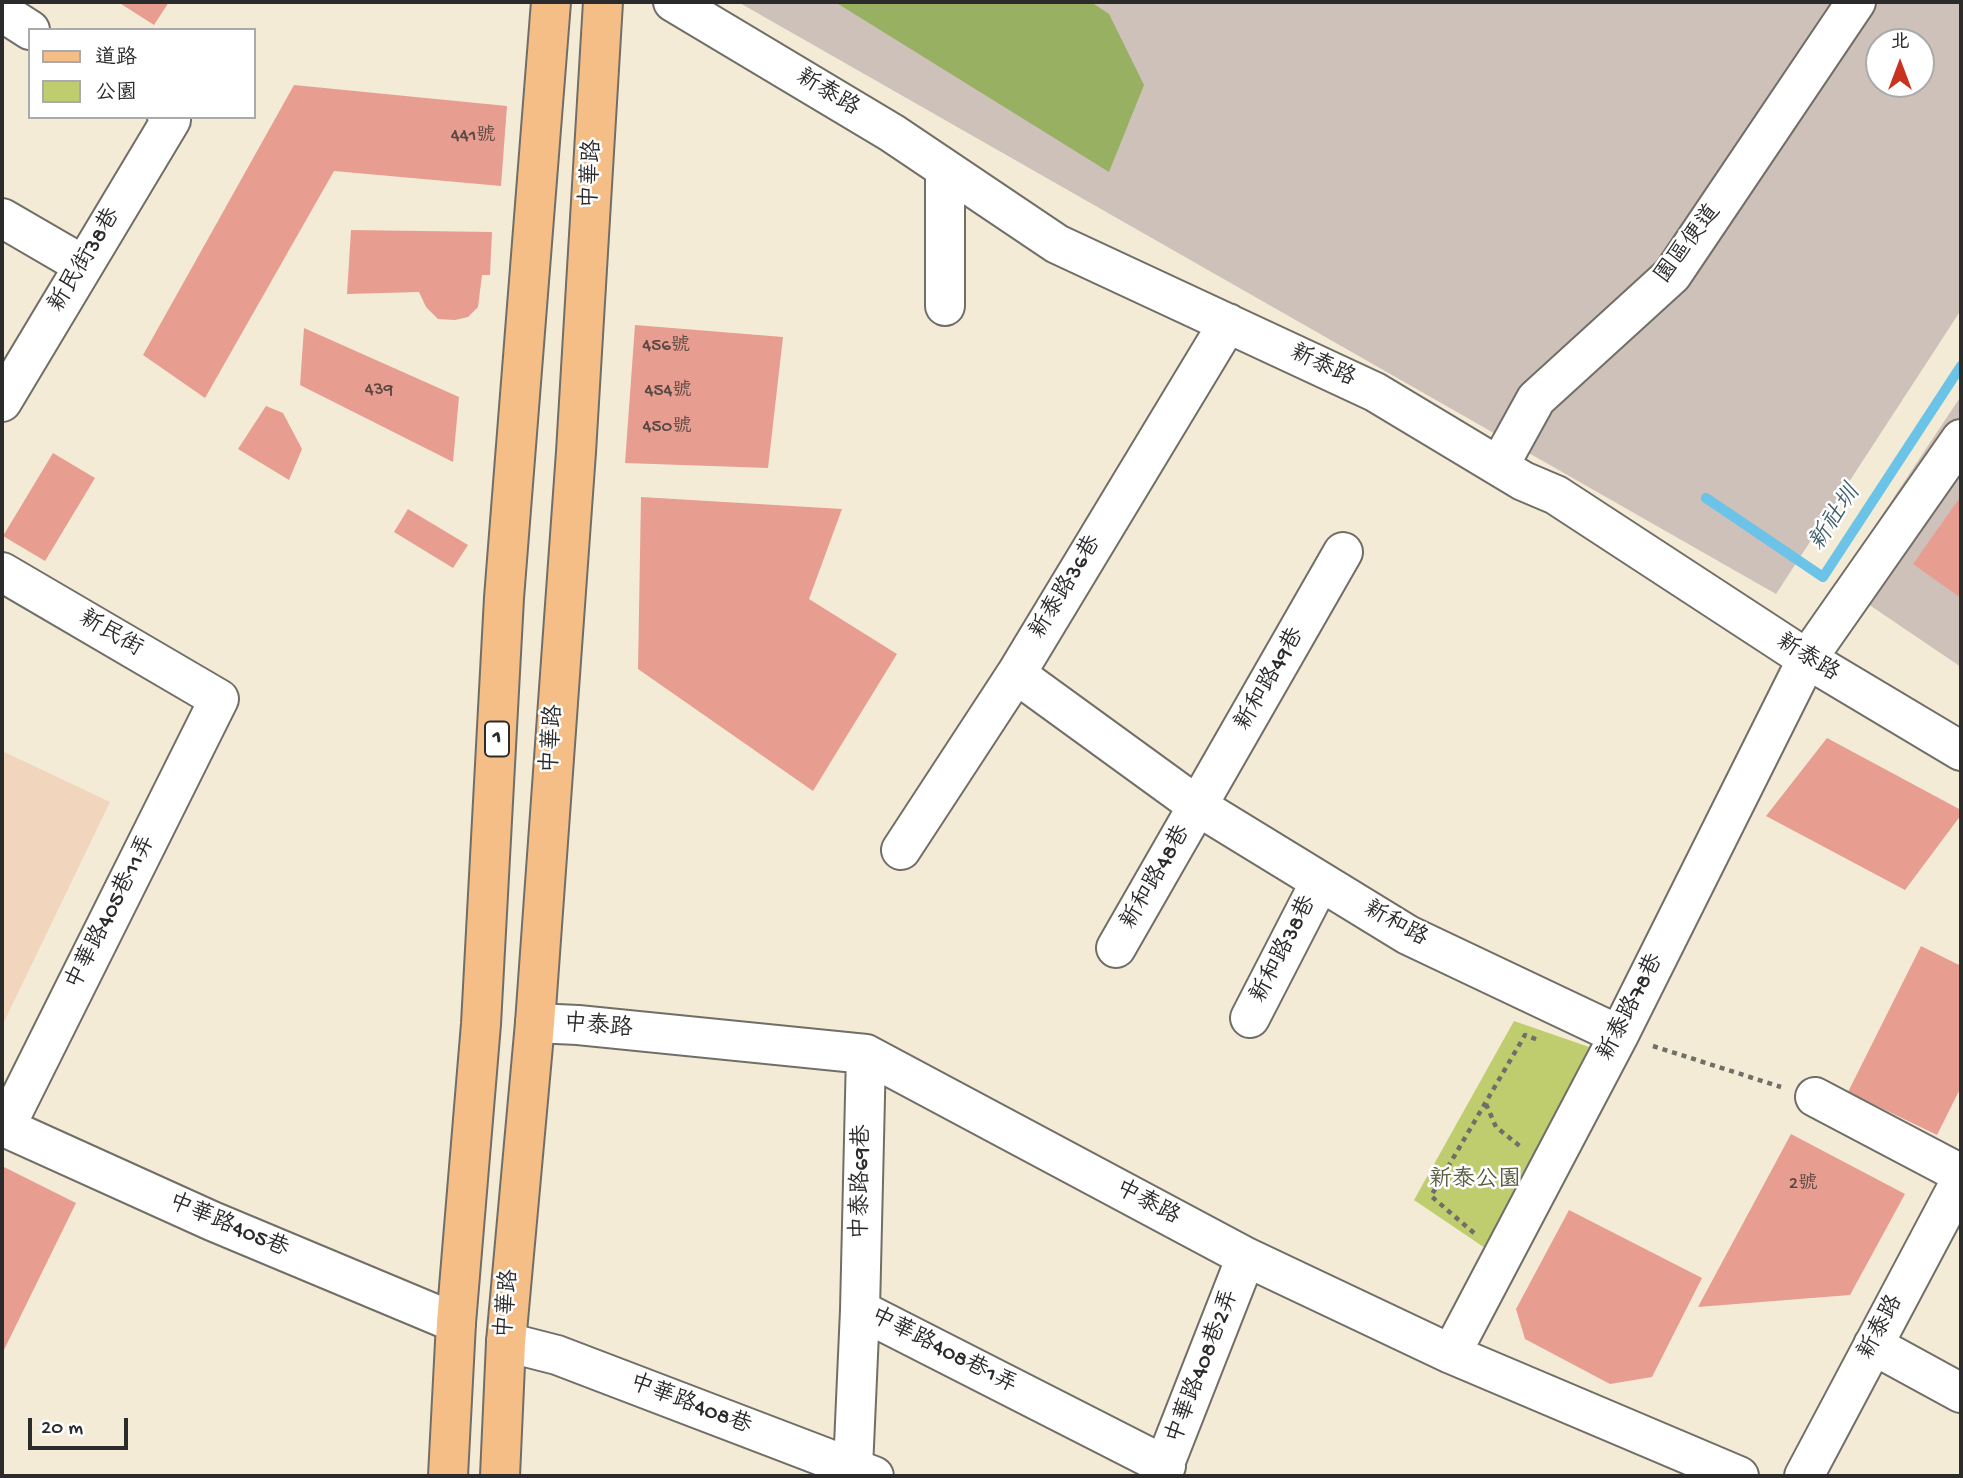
<!DOCTYPE html>
<html>
<head>
<meta charset="utf-8">
<style>
  body { margin:0 }
  #map { position:relative; width:1963px; height:1478px; overflow:hidden; background:#f4ebd6; font-family:"Gochi Hand","LXGW WenKai TC",sans-serif }
  canvas { display:block }
  .frame { position:absolute; inset:0; border:4px solid #2b2b2b; pointer-events:none }
  .legend { position:absolute; left:28px; top:28px; width:228px; height:91px; box-sizing:border-box; background:#fff; border:2px solid #aaa; margin:0; padding:9px 12px; list-style:none; font-size:21px; color:#2b2b2b }
  .legend li { display:flex; align-items:center; gap:14px; height:35px }
  .legend b { width:35px; border:2px solid #aaa }
  .north { position:absolute; left:1865px; top:28px; width:70px; height:70px; box-sizing:border-box; background:#fff; border:2px solid #aaa; border-radius:50%; rotate:0deg; font-size:19px; font-weight:700; line-height:28px; text-align:center; color:#2b2b2b }
  .north::after { content:''; display:block; margin:auto; width:24px; height:32px; background:#c8321e; clip-path:polygon(50% 0,100% 100%,50% 72%,0 100%) }
  .scale { position:absolute; left:28px; top:1418px; width:100px; height:32px; box-sizing:border-box; border:4px solid #2b2b2b; border-top:0; padding-left:9px; font-size:21px; line-height:24px; white-space:nowrap; color:#2b2b2b; -webkit-text-stroke:5px #fff; paint-order:stroke }
</style>
</head>
<body>
<div id="map">
<canvas width="1963" height="1478"></canvas>
<div class="frame"></div>
<ul class="legend">
<li><b style="height:9px;background:#f6be87"></b>道路</li>
<li><b style="height:19px;background:#bfcd6f"></b>公園</li>
</ul>
<div class="north">北</div>
<div class="scale">20 m</div>
</div>
<script>
const g = document.querySelector('canvas').getContext('2d');
g.lineJoin = 'round';
function fill(path, color) { g.fillStyle = color; g.fill(path, 'evenodd'); }
function trace(path, color, width, dash) { g.strokeStyle = color; g.lineWidth = width; g.lineCap = dash ? 'butt' : 'round'; g.setLineDash(dash || []); g.stroke(path); }
function drawText(font, color, halo, rows, align = 'center') {
  g.font = font + ' "Gochi Hand","LXGW WenKai TC",sans-serif'; g.lineWidth = 5; g.setLineDash([]); g.textBaseline = 'middle'; g.strokeStyle = halo; g.fillStyle = color; for (const [text, x, y, turn = 0] of rows) {
    g.save(); g.translate(x, y); g.rotate((+turn || 0) * Math.PI / 180); g.textAlign = isNaN(turn) ? turn : align; if (halo) g.strokeText(text, 0, 0); g.fillText(text, 0, 0); g.restore();
  }
}
const built = new Path2D(`
  M2,751L110,802L2,1026Z`);
const industrial = new Path2D(`
  M738,2H1961V310L1776,594ZM1879,42H1921V84H1879Z
  M1961,396V667L1837,583Z`);
const green = new Path2D(`
  M1514,1021L1589,1047L1488,1250L1414,1200Z`);
const forest = new Path2D(`
  M835,2H1091L1109,14L1144,85L1109,172Z`);
const stream = new Path2D(`
  M1706,498L1823,577L1961,366`);
const building = new Path2D(`
  M118,2H169L154,25Z
  M294,85L507,106L501,186L334,171L205,398L143,355Z
  M351,230L492,232L490,275H482L478,307L468,317L455,320L438,319L426,307L419,292L347,294Z
  M635,325L783,337L768,468L625,463Z
  M304,328L459,397L453,462L300,385Z
  M266,406L283,413L302,449L289,480L238,449Z
  M53,453L95,478L45,561L3,536Z
  M1961,496V598L1913,564Z
  M641,497L842,509L809,599L897,654L813,791L638,669Z
  M408,509L468,545L453,568L394,532Z
  M1827,738L1961,810V815L1905,890L1766,816Z
  M1921,946L1961,966V1087L1937,1135L1848,1092Z
  M1791,1134L1905,1194L1850,1295L1698,1307Z
  M2,1166L76,1203L2,1354Z
  M1569,1210L1702,1278L1652,1377L1610,1384L1525,1339L1516,1309Z`);
const path = new Path2D(`
  M1653,1046L1781,1087
  M1486,1104L1496,1127L1521,1147
  M1474,1233L1431,1196L1525,1035L1538,1040`);
const minor = new Path2D(`
  M673,2L892,133L1057,244L1375,392L1523,481L1556,495L1807,659L1961,751
  M2,12L30,30
  M945,169V306
  M2,218L83,265
  M2,402L171,120L167,117
  M1499,466L1536,399L1672,275L1856,2
  M2,572L219,699L5,1128
  M1016,674L1199,807L1408,935L1619,1035
  M901,850L1016,674L1228,323
  M1116,948L1343,552
  M1250,1018L1320,882
  M535,1023L578,1025L866,1054L1246,1257L1451,1354L1739,1476
  M1815,1097L1961,1174
  M2,1126L212,1221L456,1323
  M860,1310L1166,1466
  M506,1342L557,1355L874,1476
  M1873,1345L1961,1393
  M1451,1354L1619,1035L1807,659L1961,439
  M853,1468L860,1310L866,1054
  M1160,1476L1246,1257
  M1804,1476L1961,1180`);
const major = new Path2D(`
  M448,1476L456,1323L481,1024L504,598L551,2
  M500,1476L506,1342L535,1023L576,452L603,2`);
const numberNames = [
  ["441號",473,137],
  ["456號",666,347],
  ["439",379,391],
  ["454號",668,392],
  ["450號",667,428],
  ["2號",1803,1185]
];
const shields = [
  [497,739,24]
];
const shieldNames = [
  ["1",497,739]
];
const streetNames = [
  ["新泰路",827,94,31],
  ["中華路",593,174,-87],
  ["園區便道",1689,245,-53],
  ["新民街38巷",86,261,-59],
  ["新泰路",1322,367,25],
  ["新泰路36巷",1067,588,-59],
  ["新民街",110,635,30],
  ["新泰路",1807,659,32],
  ["新和路49巷",1271,680,-60],
  ["中華路",554,739,-86],
  ["新和路48巷",1157,878,-60],
  ["中華路405巷11弄",112,913,-63],
  ["新和路",1395,925,29],
  ["新和路38巷",1285,950,-63],
  ["新泰路78巷",1632,1008,-63],
  ["中泰路",598,1028,5],
  ["中泰路69巷",863,1182,-89],
  ["中泰路",1147,1204,28],
  ["中華路405巷",228,1227,23],
  ["中華路",509,1304,-85],
  ["新泰路",1882,1328,-62],
  ["中華路408巷1弄",943,1352,27],
  ["中華路408巷2弄",1204,1367,-69],
  ["中華路408巷",690,1406,21]
];
const parkNames = [
  ["新泰公園",1475,1181]
];
const waterNames = [
  ["新社圳",1836,519,-57]
];
fill(built, '#f1d5bd');
fill(industrial, '#cec1ba');
fill(green, '#bfcd6f');
fill(forest, '#97b062');
trace(stream, '#6bc4e8', 10);
fill(building, '#e79e90');
trace(minor, '#716e67', 42);
trace(major, '#716e67', 42);
trace(path, '#716e67', 4.5, [5, 5]);
trace(minor, '#fff', 38);
trace(major, '#f6be87', 38);
drawText('19px', '#5a4844', null, numberNames);
for (const [x, y, w] of shields) { const box = new Path2D(); box.roundRect(x - w / 2, y - 17.5, w, 35, 5); g.fillStyle = '#fff'; g.fill(box); trace(box, '#2b2b2b', 2); }
drawText('bold 21px', '#2b2b2b', null, shieldNames);
drawText('23px', '#2b2b2b', '#fff', streetNames);
drawText('23px', '#575c3f', '#fff', parkNames);
drawText('italic 24px', '#41616d', '#fff', waterNames);
</script>
</body>
</html>
